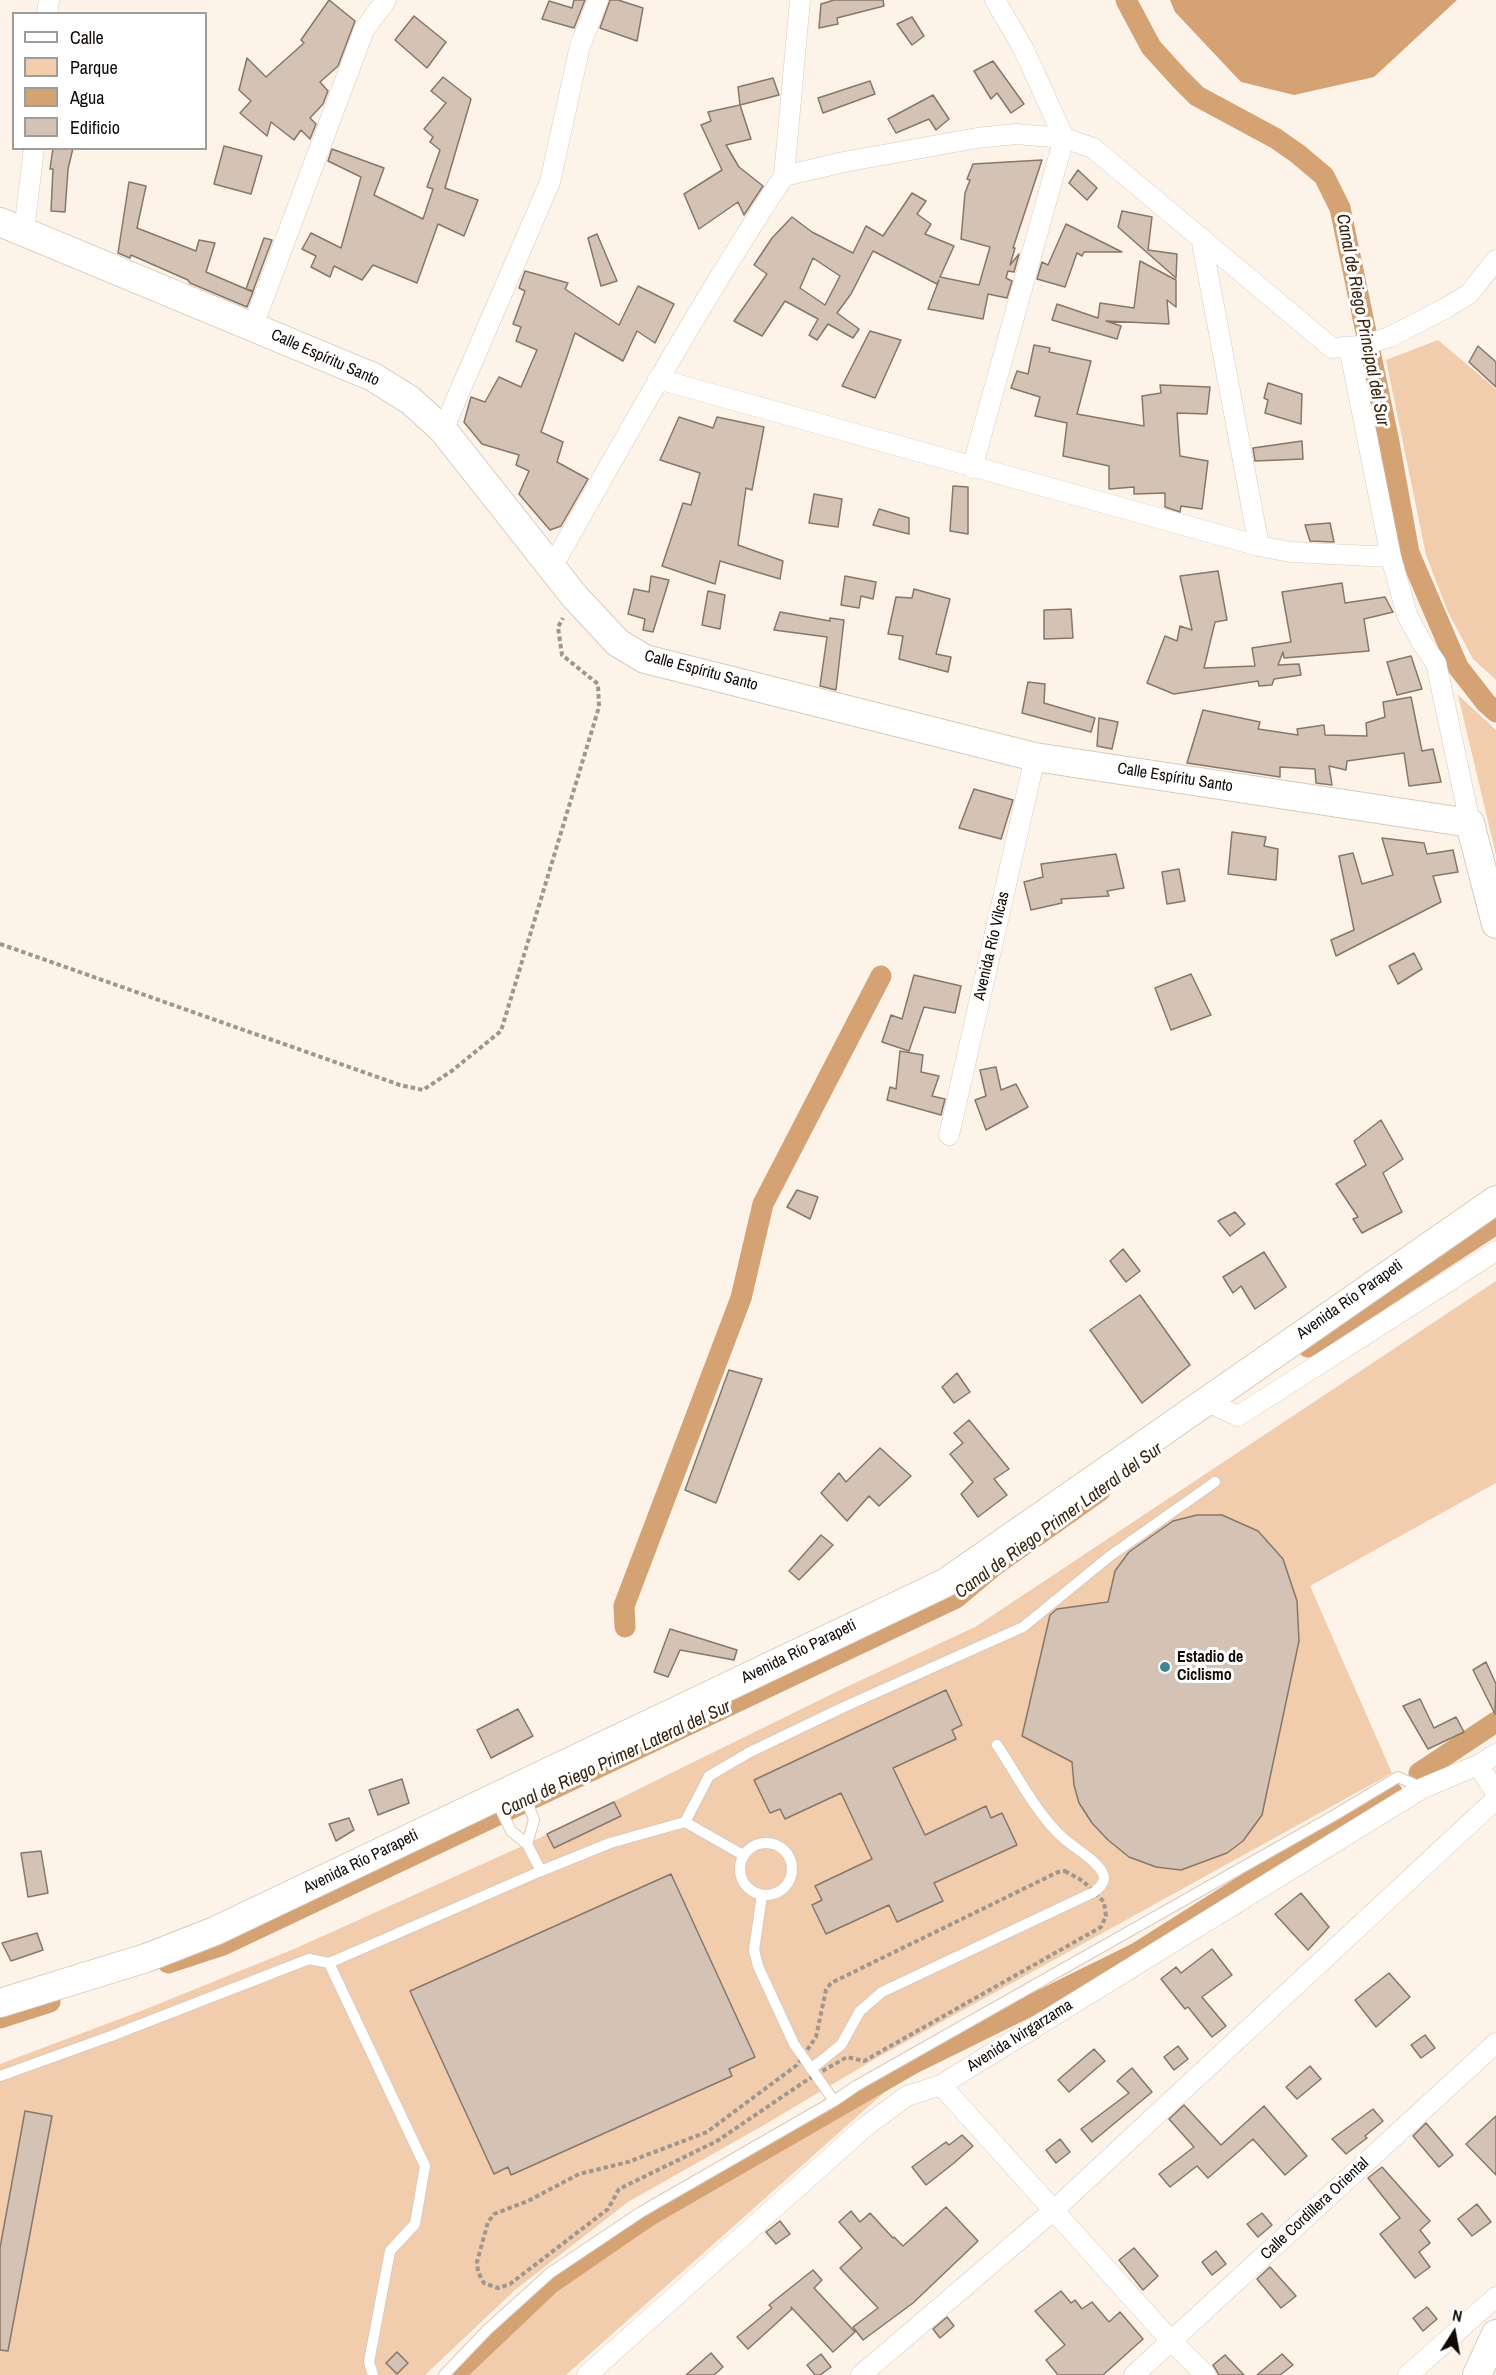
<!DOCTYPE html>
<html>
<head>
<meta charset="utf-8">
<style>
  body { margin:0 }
  #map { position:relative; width:1496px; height:2375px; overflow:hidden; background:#fdf3e9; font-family:"Archivo Narrow",sans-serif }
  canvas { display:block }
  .legend { position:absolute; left:12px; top:12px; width:195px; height:138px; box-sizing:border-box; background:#fff; border:2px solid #9f9d9b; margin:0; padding:8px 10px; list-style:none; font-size:18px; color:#100a06 }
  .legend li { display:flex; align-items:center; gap:12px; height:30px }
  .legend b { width:30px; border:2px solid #9f9d9b }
  .north { position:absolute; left:1424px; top:2303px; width:60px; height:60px; -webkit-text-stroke:4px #fff; paint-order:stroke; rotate:11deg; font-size:16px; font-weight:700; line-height:24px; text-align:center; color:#100a06 }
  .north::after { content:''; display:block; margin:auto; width:21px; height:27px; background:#100a06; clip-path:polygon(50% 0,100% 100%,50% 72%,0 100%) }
</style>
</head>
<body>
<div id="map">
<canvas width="1496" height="2375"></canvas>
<ul class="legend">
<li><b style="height:8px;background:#fff"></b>Calle</li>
<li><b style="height:16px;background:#f1cdad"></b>Parque</li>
<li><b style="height:16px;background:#d4a273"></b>Agua</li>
<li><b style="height:16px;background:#d4c3b4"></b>Edificio</li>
</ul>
<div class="north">N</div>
</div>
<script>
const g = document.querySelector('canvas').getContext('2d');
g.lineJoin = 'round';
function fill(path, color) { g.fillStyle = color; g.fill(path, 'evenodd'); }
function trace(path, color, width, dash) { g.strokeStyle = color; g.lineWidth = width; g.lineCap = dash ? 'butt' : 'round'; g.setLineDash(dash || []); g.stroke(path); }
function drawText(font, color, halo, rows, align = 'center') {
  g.font = font + ' "Archivo Narrow",sans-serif'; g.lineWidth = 6; g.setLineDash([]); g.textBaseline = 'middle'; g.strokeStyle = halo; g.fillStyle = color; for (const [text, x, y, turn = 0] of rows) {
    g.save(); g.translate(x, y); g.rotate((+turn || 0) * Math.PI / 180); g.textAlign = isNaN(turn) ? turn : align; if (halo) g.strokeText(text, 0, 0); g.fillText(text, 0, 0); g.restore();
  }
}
const green = new Path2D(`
  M1438,340L1496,389V680L1473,659L1448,612L1426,555L1386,360Z
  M1458,695L1496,730V855Z
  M1496,1281V1483L1310,1586L1392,1773L880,2056L764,2125L628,2202L515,2290L425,2375H0V2064L141,2011L294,1949L527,1844L842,1689L975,1627Z
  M905,2074L566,2375H469L557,2290L644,2228Z`);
const water = new Path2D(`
  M1170,0H1457L1374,77L1294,95L1241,82L1175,12Z`);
const canal = new Path2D(`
  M1126,0L1151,47L1180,79L1197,96L1275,138L1298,154L1324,176L1340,208L1389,442L1409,553L1458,667L1486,703L1496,712
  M1308,1347L1496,1224
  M625,1627L624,1606L741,1298L763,1204L881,976
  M1419,1773L1496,1722
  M168,1963L223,1945L956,1598L994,1566L1100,1491
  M0,2018L50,2002
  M454,2375L551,2283L647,2217L914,2063L1137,1953L1392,1792`);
const building = new Path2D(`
  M329,0L355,21L338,66L320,82L328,91L323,104L310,118L316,124L310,139L301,130L294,140L271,122L267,136L240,113L251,101L239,90L247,58L266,77L304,43L301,40Z
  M574,0H585L574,28L542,19L549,1L572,8Z
  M610,0H618L643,8L637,41L600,28Z
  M834,0H883L884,6L837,18L838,24L819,28L821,4Z
  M414,16L446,42L427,68L395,40Z
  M912,17L924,36L912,45L897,24Z
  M993,61L1024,104L1011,113L997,93L991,99L974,71Z
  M443,77L471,99L445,188L478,200L464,236L438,224L417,283L373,265L362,280L334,266L330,277L311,267L316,256L302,249L311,233L341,248L361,177L328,161L332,149L384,168L374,195L423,219L433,189L427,187L440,150L430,142L433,137L424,129L446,103L431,91Z
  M773,78L779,95L740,105L738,87Z
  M870,81L875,94L823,113L818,98Z
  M933,95L949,119L936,130L929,119L896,133L888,119Z
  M740,105L751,139L726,145L739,167L763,186L744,215L738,202L699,229L684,194L722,170L701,125L711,121L708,112Z
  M224,146L262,156L251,194L214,184Z
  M53,148H73L68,169L65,212L51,211L53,169H50Z
  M1042,160L1013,248H1015L1010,265L1019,254L1014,272L1008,271L1006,278L1012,281L1007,298L988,294L983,319L928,309L939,280L937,284L873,251L851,294L837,313L859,329L853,338L828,324L817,340L809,335L818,319L785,301L762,336L734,321L767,274L754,265L772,238L792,217L812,232L853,253L866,226L883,236L912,193L926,201L917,214L931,224L925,234L954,246L940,277L979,285L990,247L961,239L965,193L970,180L967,179L973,164ZM813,258L840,276L825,305L800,288Z
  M1078,170L1097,188L1087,200L1069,183Z
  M129,182L146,186L137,228L196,251L199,240L215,243L206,272L253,292L247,307L190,283L188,280L131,255L130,258L118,253Z
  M1122,211L1152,217L1148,250L1177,254L1176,278L1118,227Z
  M1066,224L1122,252H1084L1082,256L1077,253L1065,287L1037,279L1042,262L1048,265Z
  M597,234L617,281L601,286L588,238Z
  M264,238L272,240L253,291L246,289Z
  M1140,261L1176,280V307L1167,300L1169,324L1106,321L1121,326L1117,339L1052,320L1057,304L1098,318L1100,303L1134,308Z
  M525,271L568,283L565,289L619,325L638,286L674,304L655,343L637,331L623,361L575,333L541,432L563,442L557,462L588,479L561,526L550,530L519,494L529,471L516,465L519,455L482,444L464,422L471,397L485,402L499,377L521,387L537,350L516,341L521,327L513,324L525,291L519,288Z
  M870,331L901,340L875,398L842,386Z
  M1034,345L1050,348L1049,352L1091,361L1077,414L1144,426L1142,396L1161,393L1160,385L1210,387L1207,414L1177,413L1180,456L1208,461L1202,509L1181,506L1180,512L1165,507V493L1134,494V487L1109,489V466L1063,456L1067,423L1035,416L1040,397L1011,388L1017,371L1028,374Z
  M1478,346L1496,362V387L1469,362Z
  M1268,383L1302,394L1301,424L1265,413L1268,400L1264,398Z
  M679,417L713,428L717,417L764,427L752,490L746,488L738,545L783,561L780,579L720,561L715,584L662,566L683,503L691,505L700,473L660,460Z
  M1302,441L1303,459L1255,461L1253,448Z
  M953,486L968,487V534L950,531Z
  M814,494L842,499L838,527L809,523Z
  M879,509L909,518V534L873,525Z
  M1330,523L1334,542L1310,541L1305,525Z
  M1218,571L1227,620L1215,622L1204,668L1255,666L1252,648L1291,642L1282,592L1342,583L1345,603L1385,597L1393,612L1364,619L1369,651L1284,658L1283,652L1278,665L1299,664L1301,675L1274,679L1272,685L1259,686L1258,681L1174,694L1147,683L1165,636L1177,641L1180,626L1192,630L1180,576Z
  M651,576L669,580L653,632L643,630L645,619L628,614L634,589L649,592Z
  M845,576L876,582L873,599L861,596L859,608L841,605Z
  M914,589L950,599L936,654L951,657L948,672L899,659L903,636L888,634L896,597L912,598Z
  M708,591L725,595L720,629L702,625Z
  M1071,609L1073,638L1044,639V610Z
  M780,612L830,621V618L844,620L836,690L820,686L827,637L774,630Z
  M1411,656L1422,689L1397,695L1387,662Z
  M1028,682L1045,684L1044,703L1095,718L1091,732L1022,713Z
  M1411,697L1422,751L1433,749L1441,782L1409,786L1404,753L1347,761L1346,770L1329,766L1332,785L1316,783L1315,769L1280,767V777L1187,763L1203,710L1260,722L1258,729L1298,735L1297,729L1324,725L1325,735L1367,736L1366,723L1385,717L1383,702Z
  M1099,718L1118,722L1112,749L1097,746Z
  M974,789L1013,800L1001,839L959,828Z
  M1232,832L1266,837L1264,846L1278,849L1276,880L1228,874Z
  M1382,838L1424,843L1427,854L1453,850L1458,872L1433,876L1441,902L1336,956L1331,940L1354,930L1339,856L1353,853L1362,884L1393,875Z
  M1116,854L1124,888L1107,891L1109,896L1061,899L1062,903L1031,910L1024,882L1043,877L1041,864Z
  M1179,869L1185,901L1167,904L1162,872Z
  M1414,953L1422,969L1398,984L1389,966Z
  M1191,974L1211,1015L1171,1030L1155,988Z
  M914,975L961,986L955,1013L924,1007L909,1051L882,1042L891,1015L902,1019Z
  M900,1051L923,1055L921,1072L939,1076L932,1096L945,1099L941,1115L887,1100L890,1087L896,1089Z
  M996,1067L1001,1090L1016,1084L1028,1107L986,1130L975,1100L986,1096L980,1070Z
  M1381,1120L1403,1159L1383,1173L1402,1212L1362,1233L1353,1219L1358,1217L1336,1184L1366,1165L1354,1141Z
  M797,1190L818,1197L810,1219L787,1207Z
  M1235,1212L1245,1224L1230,1236L1218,1221Z
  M1123,1249L1140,1271L1126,1282L1110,1261Z
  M1264,1252L1286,1287L1255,1309L1241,1286L1233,1293L1223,1277Z
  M1140,1295L1190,1365L1142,1403L1090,1330Z
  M729,1370L762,1379L716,1503L685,1490Z
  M957,1373L970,1392L954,1403L942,1387Z
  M969,1420L1009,1469L994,1479L1007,1495L978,1517L961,1494L973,1482L950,1454L963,1443L954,1433Z
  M880,1448L911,1476L879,1506L869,1496L847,1521L821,1493L839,1473L846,1482Z
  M1197,1515H1222L1258,1531L1283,1559L1297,1601L1299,1641L1262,1815L1243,1841L1227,1853L1181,1870L1156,1867L1129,1857L1108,1840L1092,1823L1079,1803L1074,1785L1072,1762L1022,1736L1050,1615L1057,1609L1108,1602L1115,1571L1129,1552L1173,1521Z
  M821,1535L833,1545L799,1580L789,1571Z
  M670,1629L737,1650L734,1660L680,1650L668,1677L654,1672Z
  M1486,1662L1496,1684L1495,1714L1473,1670Z
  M946,1690L962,1725L952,1730L956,1739L893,1768L925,1835L986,1806L991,1818L1002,1813L1017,1845L934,1883L943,1901L897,1922L889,1905L826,1934L812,1905L822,1900L815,1886L872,1859L841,1793L785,1819L780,1809L770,1813L754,1780Z
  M1420,1699L1434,1728L1456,1717L1464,1732L1428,1749L1403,1706Z
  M518,1709L533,1736L491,1758L477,1730Z
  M402,1779L409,1803L378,1815L369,1790Z
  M614,1802L621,1816L554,1848L547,1834Z
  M349,1818L354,1830L336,1841L329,1824Z
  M41,1851L48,1893L28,1897L21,1853Z
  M671,1874L755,2057L729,2069L732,2076L511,2175L508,2167L494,2174L410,1991Z
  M1301,1893L1329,1927L1308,1950L1275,1914Z
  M37,1933L43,1950L11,1961L2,1943Z
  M1212,1949L1232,1975L1202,1997L1226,2026L1212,2037L1188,2007L1185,2009L1161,1979L1176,1967L1181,1973Z
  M1389,1973L1410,1997L1376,2027L1355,2000Z
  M1425,2035L1435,2048L1421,2058L1411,2045Z
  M1178,2046L1188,2059L1174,2070L1164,2057Z
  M1094,2049L1105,2061L1069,2092L1058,2080Z
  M1310,2066L1321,2079L1297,2099L1286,2087Z
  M1132,2068L1152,2092L1092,2142L1081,2129L1129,2093L1117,2081Z
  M1184,2105L1221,2145L1264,2106L1307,2156L1285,2175L1253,2139L1208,2178L1197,2166L1170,2187L1159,2174L1194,2147L1169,2119Z
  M1373,2109L1383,2121L1365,2136L1367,2138L1346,2154L1332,2139Z
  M25,2111L52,2116L8,2351L0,2350V2248Z
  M1496,2116V2175L1466,2144Z
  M1426,2123L1453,2155L1439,2167L1413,2136Z
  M962,2135L973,2146L954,2163L926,2185L912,2167L946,2142L949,2145Z
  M1060,2139L1070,2152L1056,2163L1046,2150Z
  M1382,2167L1430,2221L1420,2230L1430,2243L1419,2252L1430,2267L1415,2278L1380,2234L1400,2218L1368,2178Z
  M1477,2204L1491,2222L1472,2236L1458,2219Z
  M946,2207L978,2241L913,2303L863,2340L853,2327L878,2308L840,2268L862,2248L839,2222L851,2211L860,2222L870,2213L893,2238L894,2237L903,2246Z
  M1262,2213L1272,2225L1258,2237L1247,2224Z
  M780,2221L790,2234L776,2244L766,2232Z
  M1134,2248L1158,2276L1143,2290L1119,2260Z
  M1216,2251L1226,2264L1212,2275L1202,2262Z
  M1270,2267L1296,2296L1281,2308L1257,2279Z
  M813,2270L822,2280L814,2288L855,2332L833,2352L791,2307L792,2309L748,2349L737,2337L772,2308L769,2305Z
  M1061,2291L1071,2303L1075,2300L1082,2309L1092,2302L1109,2322L1120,2312L1143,2339L1103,2375H1058L1046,2360L1065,2345L1035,2311Z
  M1427,2307L1437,2319L1423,2331L1413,2318Z
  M947,2317L954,2326L940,2338L933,2329Z
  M397,2352L408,2363L397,2374L386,2363Z
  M711,2353L723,2367L714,2375H686Z
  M821,2354L831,2367L820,2375H815L807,2365Z
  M1282,2354L1293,2365L1280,2375H1257Z
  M1225,2355L1244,2375H1219L1213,2365Z`);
const path = new Path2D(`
  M0,944L400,1085L423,1090L453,1070L501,1031L599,707L598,684L562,655L558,627L563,618
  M1065,1871L1083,1881L1104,1902L1106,1916L1101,1927L864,2061L847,2057L807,2080L717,2141L619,2189L608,2209L510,2284L498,2288L484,2283L478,2272L477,2262L488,2222L494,2214L528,2201L579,2174L628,2162L707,2132L797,2065L816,2037L826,1990L831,1983L1058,1872Z`);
const lane = new Path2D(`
  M495,1798L511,1831L527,1844L534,1820L521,1785
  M685,1822L743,1855
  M740 1869a26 26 0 1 1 52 0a26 26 0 1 1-52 0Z
  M527,1844L541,1871
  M762,1895L754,1950L758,1966L794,2044L834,2101
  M329,1963L425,2166L415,2224L390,2251L369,2362L373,2375
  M811,2069L841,2045L860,2011L882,1992L1094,1892C1099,1888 1104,1884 1104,1877C1102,1863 1071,1846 1061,1836C1036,1813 1016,1773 997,1745
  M0,2076L111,2036L309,1959L329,1963L541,1871L610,1843L685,1822L709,1776L750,1752L846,1706L1023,1627L1110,1556L1215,1482
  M444,2375L487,2330L550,2273L641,2212L834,2101L856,2086L1333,1816L1398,1777L1423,1788`);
const street = new Path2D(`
  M47,14L49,0
  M784,176L800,0
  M24,231L34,148
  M1201,237L1259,546
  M253,326L364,30L386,0
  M1349,347L1391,557L1407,615L1422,643L1436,663L1470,823
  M658,379L1259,546L1290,552L1391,557
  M443,430L550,182L580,46L598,0
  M972,468L1064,138L1024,50L995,0
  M552,567C627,435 700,303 784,176L844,162L977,138L1016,134L1064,138L1093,148L1332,348L1360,346L1390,337L1446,308L1469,294L1496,260
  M949,1135L1035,757
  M1205,1401L1238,1416L1496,1251
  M1478,1765L1496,1793
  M941,2085L1171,2341L1206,2375
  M587,2375L866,2126L907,2096L941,2085L1423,1788L1478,1765L1496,1754
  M861,2375L1054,2210L1496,1799
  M1134,2375L1496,2043
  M1408,2375L1496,2297`);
const secondary = new Path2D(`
  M0,222L373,377L410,400L443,430L575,597L618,643L645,659L1035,757L1470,823L1496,924
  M0,2003L146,1958L215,1931L945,1583L1496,1200
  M1477,2375L1496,2334`);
const markers = [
  [1165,1667,6,"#428695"]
];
const streetNames = [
  ["Calle Espíritu Santo",325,358,24],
  ["Calle Espíritu Santo",701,671,15],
  ["Calle Espíritu Santo",1175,778,9],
  ["Avenida Río Vilcas",992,946,-77],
  ["Avenida Río Parapeti",1350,1300,-35],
  ["Avenida Río Parapeti",799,1652,-26],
  ["Avenida Río Parapeti",361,1862,-26],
  ["Avenida Ivirgarzama",1020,2036,-32],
  ["Calle Cordillera Oriental",1315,2209,-43]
];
const poiNames = [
  ["Estadio de",1177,1658],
  ["Ciclismo",1177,1676]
];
const waterNames = [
  ["Canal de Riego Principal del Sur",1362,320,79],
  ["Canal de Riego Primer Lateral del Sur",1059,1521,-36],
  ["Canal de Riego Primer Lateral del Sur",616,1759,-25]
];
fill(green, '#f1cdad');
fill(water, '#d4a273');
trace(canal, '#d4a273', 21);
fill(building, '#d4c3b4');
trace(building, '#877769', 1.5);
trace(lane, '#dac9ba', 12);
trace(street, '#dac9ba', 21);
trace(secondary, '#dac9ba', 30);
trace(path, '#9f968e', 4, [4.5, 3]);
trace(lane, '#fff', 10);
trace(street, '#fff', 20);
trace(secondary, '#fff', 28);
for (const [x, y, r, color] of markers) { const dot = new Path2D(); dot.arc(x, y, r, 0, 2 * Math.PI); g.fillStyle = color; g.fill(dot); trace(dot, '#fff', 2); }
drawText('16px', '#100a06', '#fff', streetNames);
drawText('bold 16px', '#100a06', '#fff', poiNames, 'left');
drawText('italic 18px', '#39240f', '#fff', waterNames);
</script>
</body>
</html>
